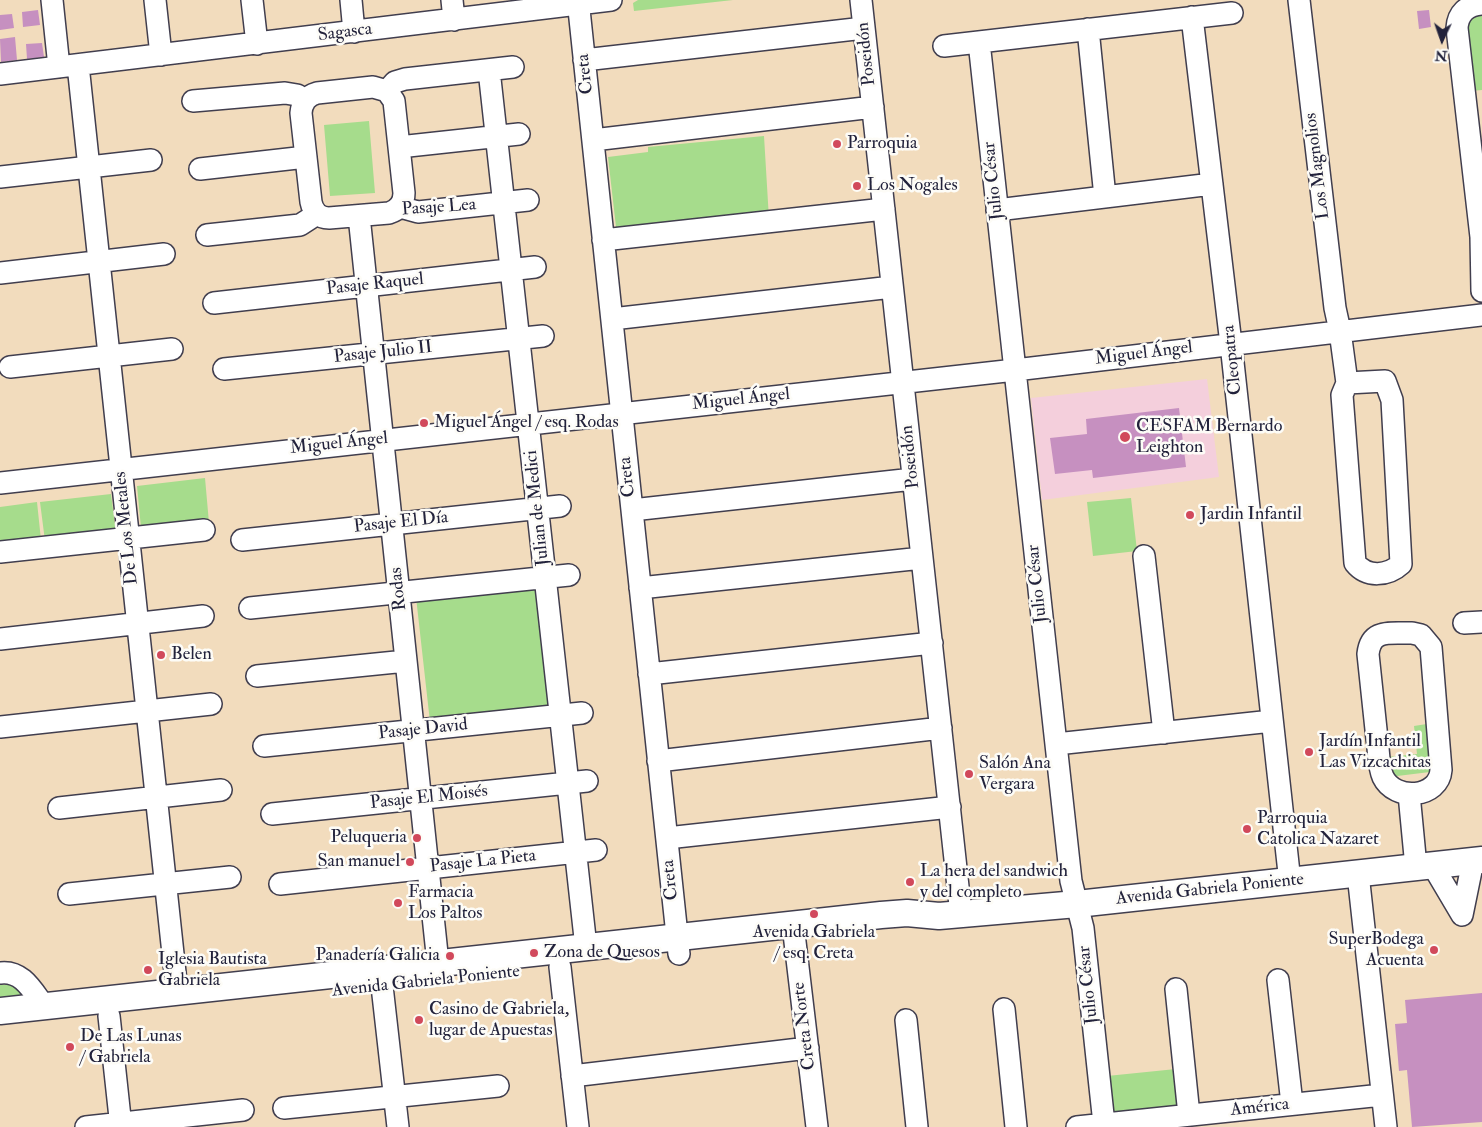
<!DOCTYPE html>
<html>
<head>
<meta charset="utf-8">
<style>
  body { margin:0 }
  #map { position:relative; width:1482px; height:1127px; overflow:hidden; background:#f2dcbd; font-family:"IM FELL Double Pica",serif }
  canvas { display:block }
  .north { position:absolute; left:1417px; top:15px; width:50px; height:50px; -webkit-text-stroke:4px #fdfcf7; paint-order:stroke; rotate:183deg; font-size:14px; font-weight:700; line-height:20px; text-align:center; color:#22223b }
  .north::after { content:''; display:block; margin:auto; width:18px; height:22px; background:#22223b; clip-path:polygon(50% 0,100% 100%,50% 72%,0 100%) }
</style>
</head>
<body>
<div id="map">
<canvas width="1482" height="1127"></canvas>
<div class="north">N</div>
</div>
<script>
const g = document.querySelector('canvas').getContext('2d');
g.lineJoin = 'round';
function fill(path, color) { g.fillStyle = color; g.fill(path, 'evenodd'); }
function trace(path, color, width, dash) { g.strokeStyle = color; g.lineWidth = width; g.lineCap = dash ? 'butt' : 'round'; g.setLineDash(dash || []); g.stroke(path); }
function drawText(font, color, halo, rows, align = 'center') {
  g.font = font + ' "IM FELL Double Pica",serif'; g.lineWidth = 5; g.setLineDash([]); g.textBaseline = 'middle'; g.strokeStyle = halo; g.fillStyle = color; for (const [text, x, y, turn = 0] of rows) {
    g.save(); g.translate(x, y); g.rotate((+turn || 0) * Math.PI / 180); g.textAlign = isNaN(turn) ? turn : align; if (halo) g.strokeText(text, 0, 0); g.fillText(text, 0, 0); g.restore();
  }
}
const built = new Path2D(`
  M1207,379L1219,477L1042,500L1031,398Z`);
const green = new Path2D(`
  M638,0H733L634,11L633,3Z
  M1482,11V90L1471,91L1463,19Z
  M369,121L375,193L330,196L324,125Z
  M764,136L769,219L658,229L657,223L616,227L608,157L648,152V147Z
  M205,478L209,523L141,528L137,486Z
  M111,494L116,533L45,541L40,502Z
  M1131,498L1137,551L1093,556L1087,502Z
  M37,502L41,540L0,546V507Z
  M539,582L552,710L430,722L416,597Z
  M1433,723L1438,771L1389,777L1387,757L1417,754L1414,726Z
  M25,983L41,1009L0,1014V985Z
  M1176,1069L1181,1111L1112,1118L1107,1076Z`);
const building = new Path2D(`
  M38,10L40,25L23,27L22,12Z
  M1429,10L1431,27L1419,29L1417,11Z
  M12,14L14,28L0,30V15Z
  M15,37L17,60L1,62L0,39Z
  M42,43L44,57L27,59L26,44Z
  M1179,408L1186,467L1093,478L1092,470L1055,474L1050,438L1087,434L1086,419Z
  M1482,993V1122L1412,1127L1407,1070L1399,1071L1395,1024L1407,1023L1405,1000Z`);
const minor = new Path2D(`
  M52,0L59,67
  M155,0L161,55
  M252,0L257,44
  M351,0L354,32
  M452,0L454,20
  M578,0L679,954
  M861,0L961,914
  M1299,0L1335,308L1340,331L1347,383
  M1482,4C1467,5 1458,13 1457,28L1481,237L1482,291
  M1192,17L1231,344L1290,882
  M1088,29L1105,197
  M979,42L1071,881L1083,928L1104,1124
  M944,46L1232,13
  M584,60L864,28
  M78,65L177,991
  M489,70L586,947
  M0,74L611,0
  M373,87L387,91L394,101L404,193C404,203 399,210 389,213L329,218C319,218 313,212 311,202L301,113C302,102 307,96 317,93Z
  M387,91L395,82L405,79L513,67
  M193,101L285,93L297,95L305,100
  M593,140L873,107
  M399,147L519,134
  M200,169L306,157
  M0,177L151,160
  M400,207L418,212L528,200
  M997,210L1212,184
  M359,216L438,963
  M207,235L300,225L317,214
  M603,240L884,209
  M0,273L164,254
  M214,303L535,267
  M612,319L892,287
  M10,367L172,349
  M224,369L543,336
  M1385,381L1392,400L1401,564C1388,576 1367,578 1355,563L1342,395L1347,383Z
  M0,483L1015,370L1482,315
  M632,510L913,479
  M242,540L560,506
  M0,552L204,530
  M1144,556L1164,733
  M640,588L922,558
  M250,608L569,575
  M1464,623L1482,622
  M1412,633L1421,635L1431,647L1441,770C1439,798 1395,802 1383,777C1378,766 1379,751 1377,739C1374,711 1371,682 1368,654C1371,628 1390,634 1412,633Z
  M0,639L203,616
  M649,674L932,643
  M257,676L406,661
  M0,727L211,704
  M1056,744L1272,721
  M264,746L582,713
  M658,761L941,728
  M1409,794L1416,867
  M59,808L221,790
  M272,814L587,781
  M667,838L950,807
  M1433,866L1462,915
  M1358,874L1386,1127
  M280,884L596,850
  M69,894L230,877
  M1462,915L1473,861
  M793,925L817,1127
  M560,967L578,1127
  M0,973C22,970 32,990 44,1006
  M1278,980L1292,1104
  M382,986L398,1127
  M1176,989L1189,1115
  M1004,1009L1016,1127
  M109,1016L121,1127
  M906,1020L917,1127
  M572,1076L808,1048
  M284,1108L498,1086
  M86,1127L243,1110
  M1077,1127L1382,1095`);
const major = new Path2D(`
  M0,1011L881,915L907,913L939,916L1077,904L1482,860`);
const markers = [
  [837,144,5,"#d1495b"],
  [857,186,5,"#d1495b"],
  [424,423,5,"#d1495b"],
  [1125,437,6,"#d1495b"],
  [1190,515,5,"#d1495b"],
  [161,655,5,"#d1495b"],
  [1309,752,5,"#d1495b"],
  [969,774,5,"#d1495b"],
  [1247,829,5,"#d1495b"],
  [417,838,5,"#d1495b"],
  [410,862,5,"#d1495b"],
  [910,882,5,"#d1495b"],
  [398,903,5,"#d1495b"],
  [814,914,5,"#d1495b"],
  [1434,950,5,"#d1495b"],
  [534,953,5,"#d1495b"],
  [450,956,5,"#d1495b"],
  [148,970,5,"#d1495b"],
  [419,1020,5,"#d1495b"],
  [70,1047,5,"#d1495b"]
];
const streetNames = [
  ["Sagasca",345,33,-7],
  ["Poseidón",867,54,-96],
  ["Creta",586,74,-96],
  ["Los Magnolios",1318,166,-97],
  ["Julio César",994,181,-96],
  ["Pasaje Lea",439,208,-4],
  ["Pasaje Raquel",375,285,-6],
  ["Pasaje Julio II",383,353,-6],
  ["Miguel Ángel",1144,354,-7],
  ["Cleopatra",1233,360,-96],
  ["Miguel Ángel",741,400,-6],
  ["Miguel Ángel",339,444,-6],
  ["Poseidón",911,457,-96],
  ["Creta",628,477,-96],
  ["Julian de Medici",538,508,-96],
  ["Pasaje El Día",401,523,-6],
  ["De Los Metales",127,528,-96],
  ["Julio César",1038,584,-96],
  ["Rodas",399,589,-96],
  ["Pasaje David",423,730,-6],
  ["Pasaje El Moisés",429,798,-6],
  ["Pasaje La Pieta",483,862,-6],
  ["Creta",671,880,-96],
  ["Avenida Gabriela Poniente",1210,890,-6],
  ["Avenida Gabriela Poniente",426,982,-6],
  ["Julio César",1089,985,-96],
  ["Creta Norte",805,1026,-97],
  ["América",1260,1108,-6]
];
const poiNames = [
  ["Parroquia",847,144],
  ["Los Nogales",867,186],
  ["Miguel Ángel / esq. Rodas",434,423],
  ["CESFAM Bernardo",1136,427],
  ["Leighton",1136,448],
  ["Jardin Infantil",1200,515],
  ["Belen",171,655],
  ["Jardín Infantil",1319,742],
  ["Las Vizcachitas",1319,763],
  ["Salón Ana",979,764],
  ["Vergara",979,785],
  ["Parroquia",1257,819],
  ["Catolica Nazaret",1257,840],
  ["Peluqueria",407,838,"right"],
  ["San manuel",400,862,"right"],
  ["La hera del sandwich",920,872],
  ["y del completo",920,893],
  ["Farmacia",408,893],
  ["Los Paltos",408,914],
  ["Avenida Gabriela",814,933,"center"],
  ["/ esq. Creta",814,954,"center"],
  ["SuperBodega",1424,940,"right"],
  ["Acuenta",1424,961,"right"],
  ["Zona de Quesos",544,953],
  ["Panadería Galicia",440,956,"right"],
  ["Iglesia Bautista",158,960],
  ["Gabriela",158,981],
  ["Casino de Gabriela,",429,1010],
  ["lugar de Apuestas",429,1031],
  ["De Las Lunas",80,1037],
  ["/ Gabriela",80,1058]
];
fill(built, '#f4cfdc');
fill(green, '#a6dc8c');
fill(building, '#c690c0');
trace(minor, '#413e4e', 24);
trace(major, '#413e4e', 29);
trace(minor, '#fff', 21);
trace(major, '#fff', 26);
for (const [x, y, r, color] of markers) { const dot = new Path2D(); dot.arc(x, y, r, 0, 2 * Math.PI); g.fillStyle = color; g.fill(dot); trace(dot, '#fdfcf7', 2); }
drawText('18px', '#22223b', '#fdfcf7', streetNames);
drawText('18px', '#22223b', '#fdfcf7', poiNames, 'left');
</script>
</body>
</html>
